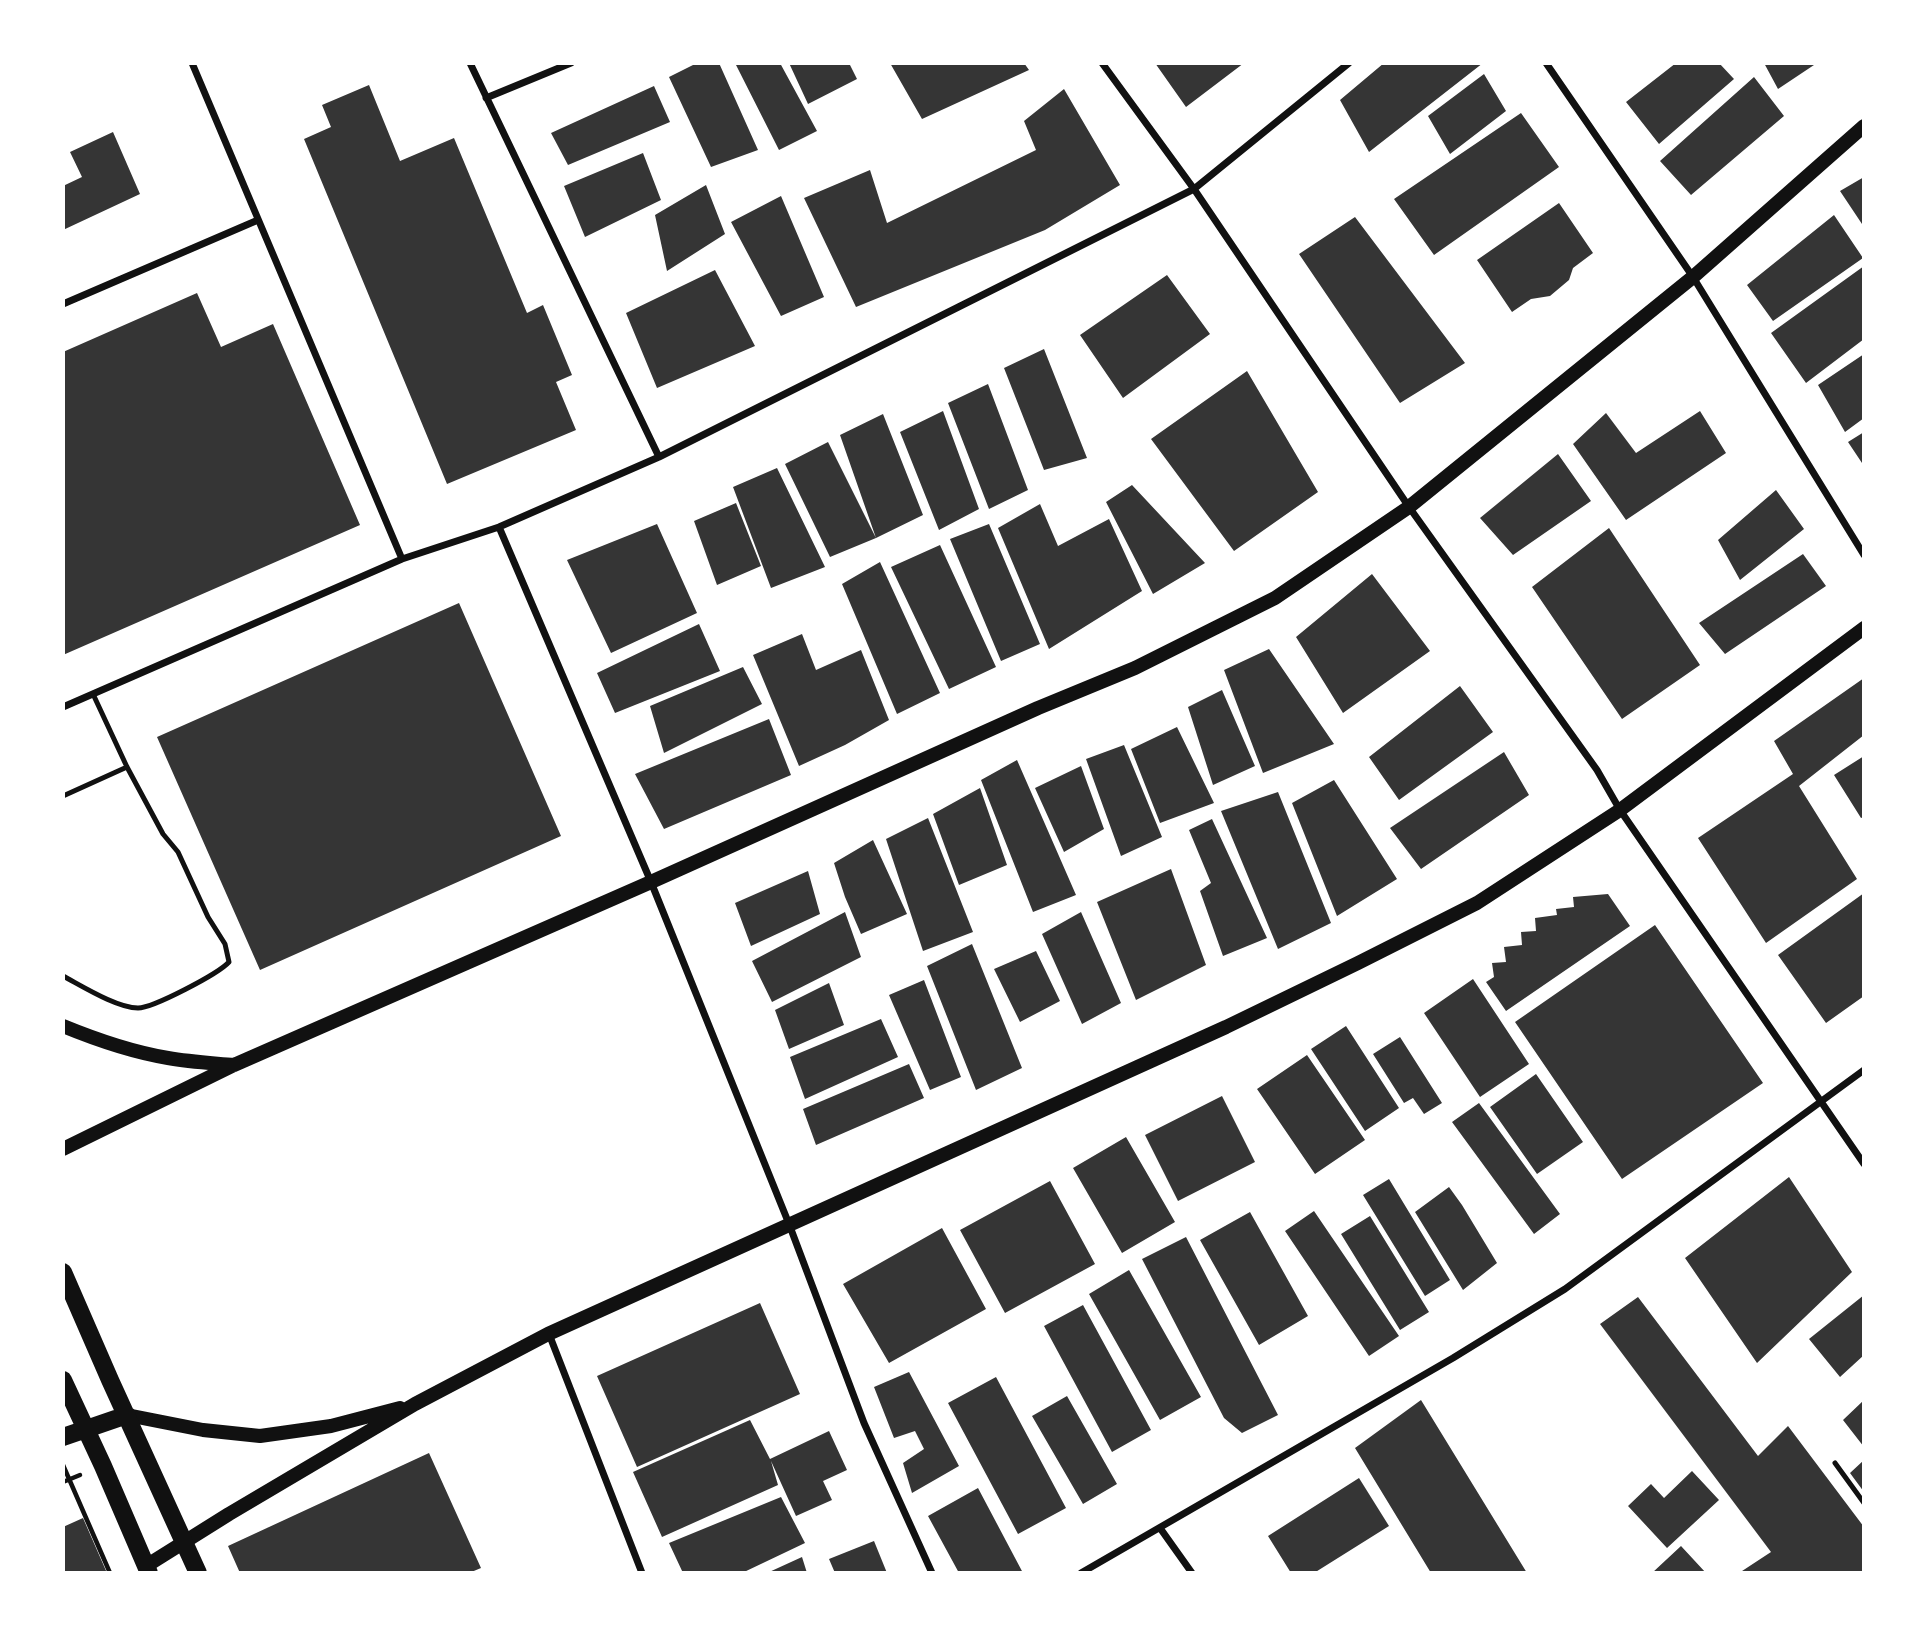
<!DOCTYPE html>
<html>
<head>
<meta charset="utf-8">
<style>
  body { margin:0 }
  #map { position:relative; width:1927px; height:1636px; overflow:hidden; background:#fff; font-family:"Asap Condensed",sans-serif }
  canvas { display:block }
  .frame { position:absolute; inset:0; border:65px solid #fff; pointer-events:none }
</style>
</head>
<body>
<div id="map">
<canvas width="1927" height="1636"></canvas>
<div class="frame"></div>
</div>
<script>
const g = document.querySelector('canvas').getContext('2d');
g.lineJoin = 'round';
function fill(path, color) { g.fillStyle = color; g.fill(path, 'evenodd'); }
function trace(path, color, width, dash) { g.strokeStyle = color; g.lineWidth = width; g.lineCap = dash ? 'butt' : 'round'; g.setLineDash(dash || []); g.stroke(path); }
const building = new Path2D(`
  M697,63H719L758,150L711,167L669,77Z
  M735,63H780L817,131L779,150Z
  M789,63H849L857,79L808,104Z
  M890,63H1024L1029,70L922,119Z
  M1155,63H1244L1186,107Z
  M1384,63H1483L1369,152L1340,100Z
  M1676,63H1719L1734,79L1659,144L1626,102Z
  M1764,63H1817L1778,89Z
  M1484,74L1506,111L1450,154L1428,116Z
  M1754,77L1784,116L1691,195L1660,161Z
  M369,85L400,161L454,138L527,313L543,305L572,375L556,382L576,430L447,484L304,139L331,127L322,105Z
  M654,86L670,122L568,165L551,133Z
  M1064,89L1120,185L1045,230L856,307L804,198L870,170L887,223L1036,150L1024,121Z
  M1521,113L1559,167L1434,255L1394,199Z
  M113,132L140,194L63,230V186L82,177L70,152Z
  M643,153L661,200L585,237L564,186Z
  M1864,177V227L1840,191Z
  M706,185L725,234L667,271L655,215Z
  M781,196L824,297L781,316L731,222Z
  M1559,203L1593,253L1573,268L1569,280L1550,296L1531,299L1512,312L1477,260Z
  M1834,215L1863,258L1773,321L1747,285Z
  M1355,217L1465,363L1400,403L1299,254Z
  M1864,266V339L1806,383L1771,333Z
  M715,270L755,346L657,388L626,313Z
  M1167,275L1210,334L1123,398L1080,335Z
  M197,293L221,347L273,324L360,525L63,655V352Z
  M1044,349L1087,458L1044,470L1004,368Z
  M1864,354V418L1845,432L1818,385Z
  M1247,371L1318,492L1234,551L1151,439Z
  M988,384L1028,490L989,509L948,403Z
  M943,411L979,509L939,530L900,432Z
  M1700,411L1726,453L1626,520L1573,444L1606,413L1636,453Z
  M883,414L923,515L876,538L840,435Z
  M1864,432V466L1848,442Z
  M828,442L876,538L830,557L785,464Z
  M1558,454L1591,501L1513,555L1480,518Z
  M777,468L825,567L771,588L733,487Z
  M1132,485L1205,563L1153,594L1106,502Z
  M1776,490L1804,529L1740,580L1718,540Z
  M736,503L761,566L717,585L694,521Z
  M1040,504L1058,546L1109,519L1142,591L1049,649L998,528Z
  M657,524L697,613L611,653L567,560Z
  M989,524L1040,644L1001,661L950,539Z
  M1609,528L1700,665L1622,719L1532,587Z
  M940,545L996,667L949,689L891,567Z
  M1803,554L1826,586L1725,654L1699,623Z
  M880,562L940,693L897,714L842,584Z
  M1372,574L1430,651L1343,713L1296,637Z
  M459,603L561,836L260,970L157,737Z
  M699,624L720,671L615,713L597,673Z
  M802,634L816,670L861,650L889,720L845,745L799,766L753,655Z
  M1269,649L1334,744L1263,773L1224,670Z
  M743,667L762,704L664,753L650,706Z
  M1864,678V735L1799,786L1857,879L1766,943L1698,838L1793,774L1774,741Z
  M1460,686L1493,732L1399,800L1369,757Z
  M1222,690L1255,766L1213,785L1188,707Z
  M769,719L791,775L664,829L635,774Z
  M1177,727L1214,803L1160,823L1131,749Z
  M1124,745L1162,837L1121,856L1086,759Z
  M1504,752L1529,795L1421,869L1390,828Z
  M1864,756V817L1861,818L1834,775Z
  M1017,760L1076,895L1033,912L981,780Z
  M1081,766L1104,829L1064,852L1035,788Z
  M1334,780L1397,879L1337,916L1292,803Z
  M980,788L1007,865L959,885L933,814Z
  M1278,792L1331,923L1278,949L1221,811Z
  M928,818L973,932L923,951L886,839Z
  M1212,819L1267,938L1223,956L1200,891L1211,883L1189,830Z
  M873,840L907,914L861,934L845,897L834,863Z
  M1171,869L1206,965L1136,1000L1097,902Z
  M808,871L820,914L751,946L735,903Z
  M1864,893V996L1826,1023L1778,955Z
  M1608,894L1630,926L1506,1011L1486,982L1494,977L1492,963L1506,962L1504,947L1522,945L1521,932L1536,931L1535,918L1557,915L1556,909L1574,907L1573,897Z
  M845,912L861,957L772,1002L752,961Z
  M1081,912L1121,1003L1082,1024L1042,934Z
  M1655,925L1763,1083L1622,1179L1515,1022Z
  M972,944L1022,1068L976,1090L927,966Z
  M1036,951L1060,1001L1020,1022L994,969Z
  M1473,979L1529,1064L1480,1097L1424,1013Z
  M924,980L961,1077L930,1090L889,995Z
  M829,983L844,1025L789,1049L775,1010Z
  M881,1019L898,1057L805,1099L790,1057Z
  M1346,1026L1399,1108L1365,1131L1311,1049Z
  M1400,1037L1442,1103L1424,1114L1413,1098L1404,1103L1373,1054Z
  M1307,1055L1365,1140L1315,1174L1257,1089Z
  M909,1064L924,1098L816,1145L803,1109Z
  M1536,1074L1583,1142L1537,1174L1490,1107Z
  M1222,1096L1255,1162L1178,1201L1145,1135Z
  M1479,1103L1560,1214L1534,1234L1452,1122Z
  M1126,1137L1175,1222L1122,1253L1073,1168Z
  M1789,1177L1852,1272L1757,1363L1685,1258Z
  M1389,1179L1450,1280L1425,1296L1363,1195Z
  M1050,1181L1095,1264L1005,1313L960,1230Z
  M1449,1187L1462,1205L1497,1263L1463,1290L1415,1212Z
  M1314,1211L1399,1336L1369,1356L1285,1231Z
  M1250,1212L1308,1316L1259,1345L1200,1240Z
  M1370,1216L1429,1312L1400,1330L1341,1234Z
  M942,1228L986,1309L889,1363L843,1284Z
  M1186,1237L1278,1415L1242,1433L1224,1418L1142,1259Z
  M1129,1270L1201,1397L1160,1420L1089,1294Z
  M1864,1295V1355L1840,1377L1809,1339Z
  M1638,1297L1758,1456L1788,1426L1864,1527V1573H1739L1771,1552L1600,1324Z
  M760,1303L800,1394L637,1467L597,1376Z
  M1083,1305L1151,1430L1112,1452L1044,1326Z
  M909,1372L959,1466L912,1493L903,1463L924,1449L915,1431L894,1438L874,1387Z
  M996,1377L1066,1508L1018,1534L948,1403Z
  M1067,1396L1117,1484L1083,1504L1032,1416Z
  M1421,1400L1527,1573H1431L1355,1448Z
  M1864,1400V1447L1843,1420Z
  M750,1420L770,1459L829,1431L847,1470L823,1481L832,1500L796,1516L771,1461L778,1485L662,1537L633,1472Z
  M429,1453L481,1568L469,1573H240L228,1546Z
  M1864,1460V1492L1850,1473Z
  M1692,1471L1719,1500L1667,1548L1628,1506L1651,1484L1664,1498Z
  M1359,1478L1389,1526L1314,1573H1291L1268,1536Z
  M978,1488L1023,1573H959L928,1516Z
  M781,1497L805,1543L742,1573H683L669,1543Z
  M83,1518L107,1573H63V1527Z
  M874,1541L887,1573H835L829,1559Z
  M1681,1546L1706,1573H1652Z
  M802,1557L807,1573H767Z`);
const path = new Path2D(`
  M63,1465L110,1573
  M63,1482L80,1475`);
const service = new Path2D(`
  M63,796L127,767
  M63,976C82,986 117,1008 138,1008C153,1008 218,974 229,962L225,944L208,917L178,852L163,834L127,767L93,694
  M1835,1463L1864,1503`);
const minor = new Path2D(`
  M192,63L402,559
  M470,63L659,457
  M1102,63L1194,189L1409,507L1597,770L1620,810L1864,1164
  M1546,63L1693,277L1864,555
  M486,98L571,63
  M63,304L258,220
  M499,527L651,882L789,1224L864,1423L932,1573
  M63,707L402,559L499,527L659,457L1194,189L1349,63
  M549,1334L642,1573
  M1160,1528L1192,1573
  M1081,1573L1453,1358L1565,1289L1864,1070`);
const secondary = new Path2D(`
  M63,1026C97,1040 132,1052 168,1058C190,1062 212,1063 234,1065
  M63,1149L234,1065L651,882L1038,708L1135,668L1275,598L1409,507L1693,277L1864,126
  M127,1415L203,1430L260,1436L331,1426L400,1408
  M146,1566L229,1514L415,1404L548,1334L1226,1027L1358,963L1477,903L1620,810L1864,628`);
const primary = new Path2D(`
  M63,1272L110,1380L198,1573
  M63,1380L103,1466L149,1573
  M63,1437L127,1415`);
fill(building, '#353535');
trace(path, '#111', 4.5);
trace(service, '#111', 5);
trace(minor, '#111', 7);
trace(secondary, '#111', 14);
trace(primary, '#111', 18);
</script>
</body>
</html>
